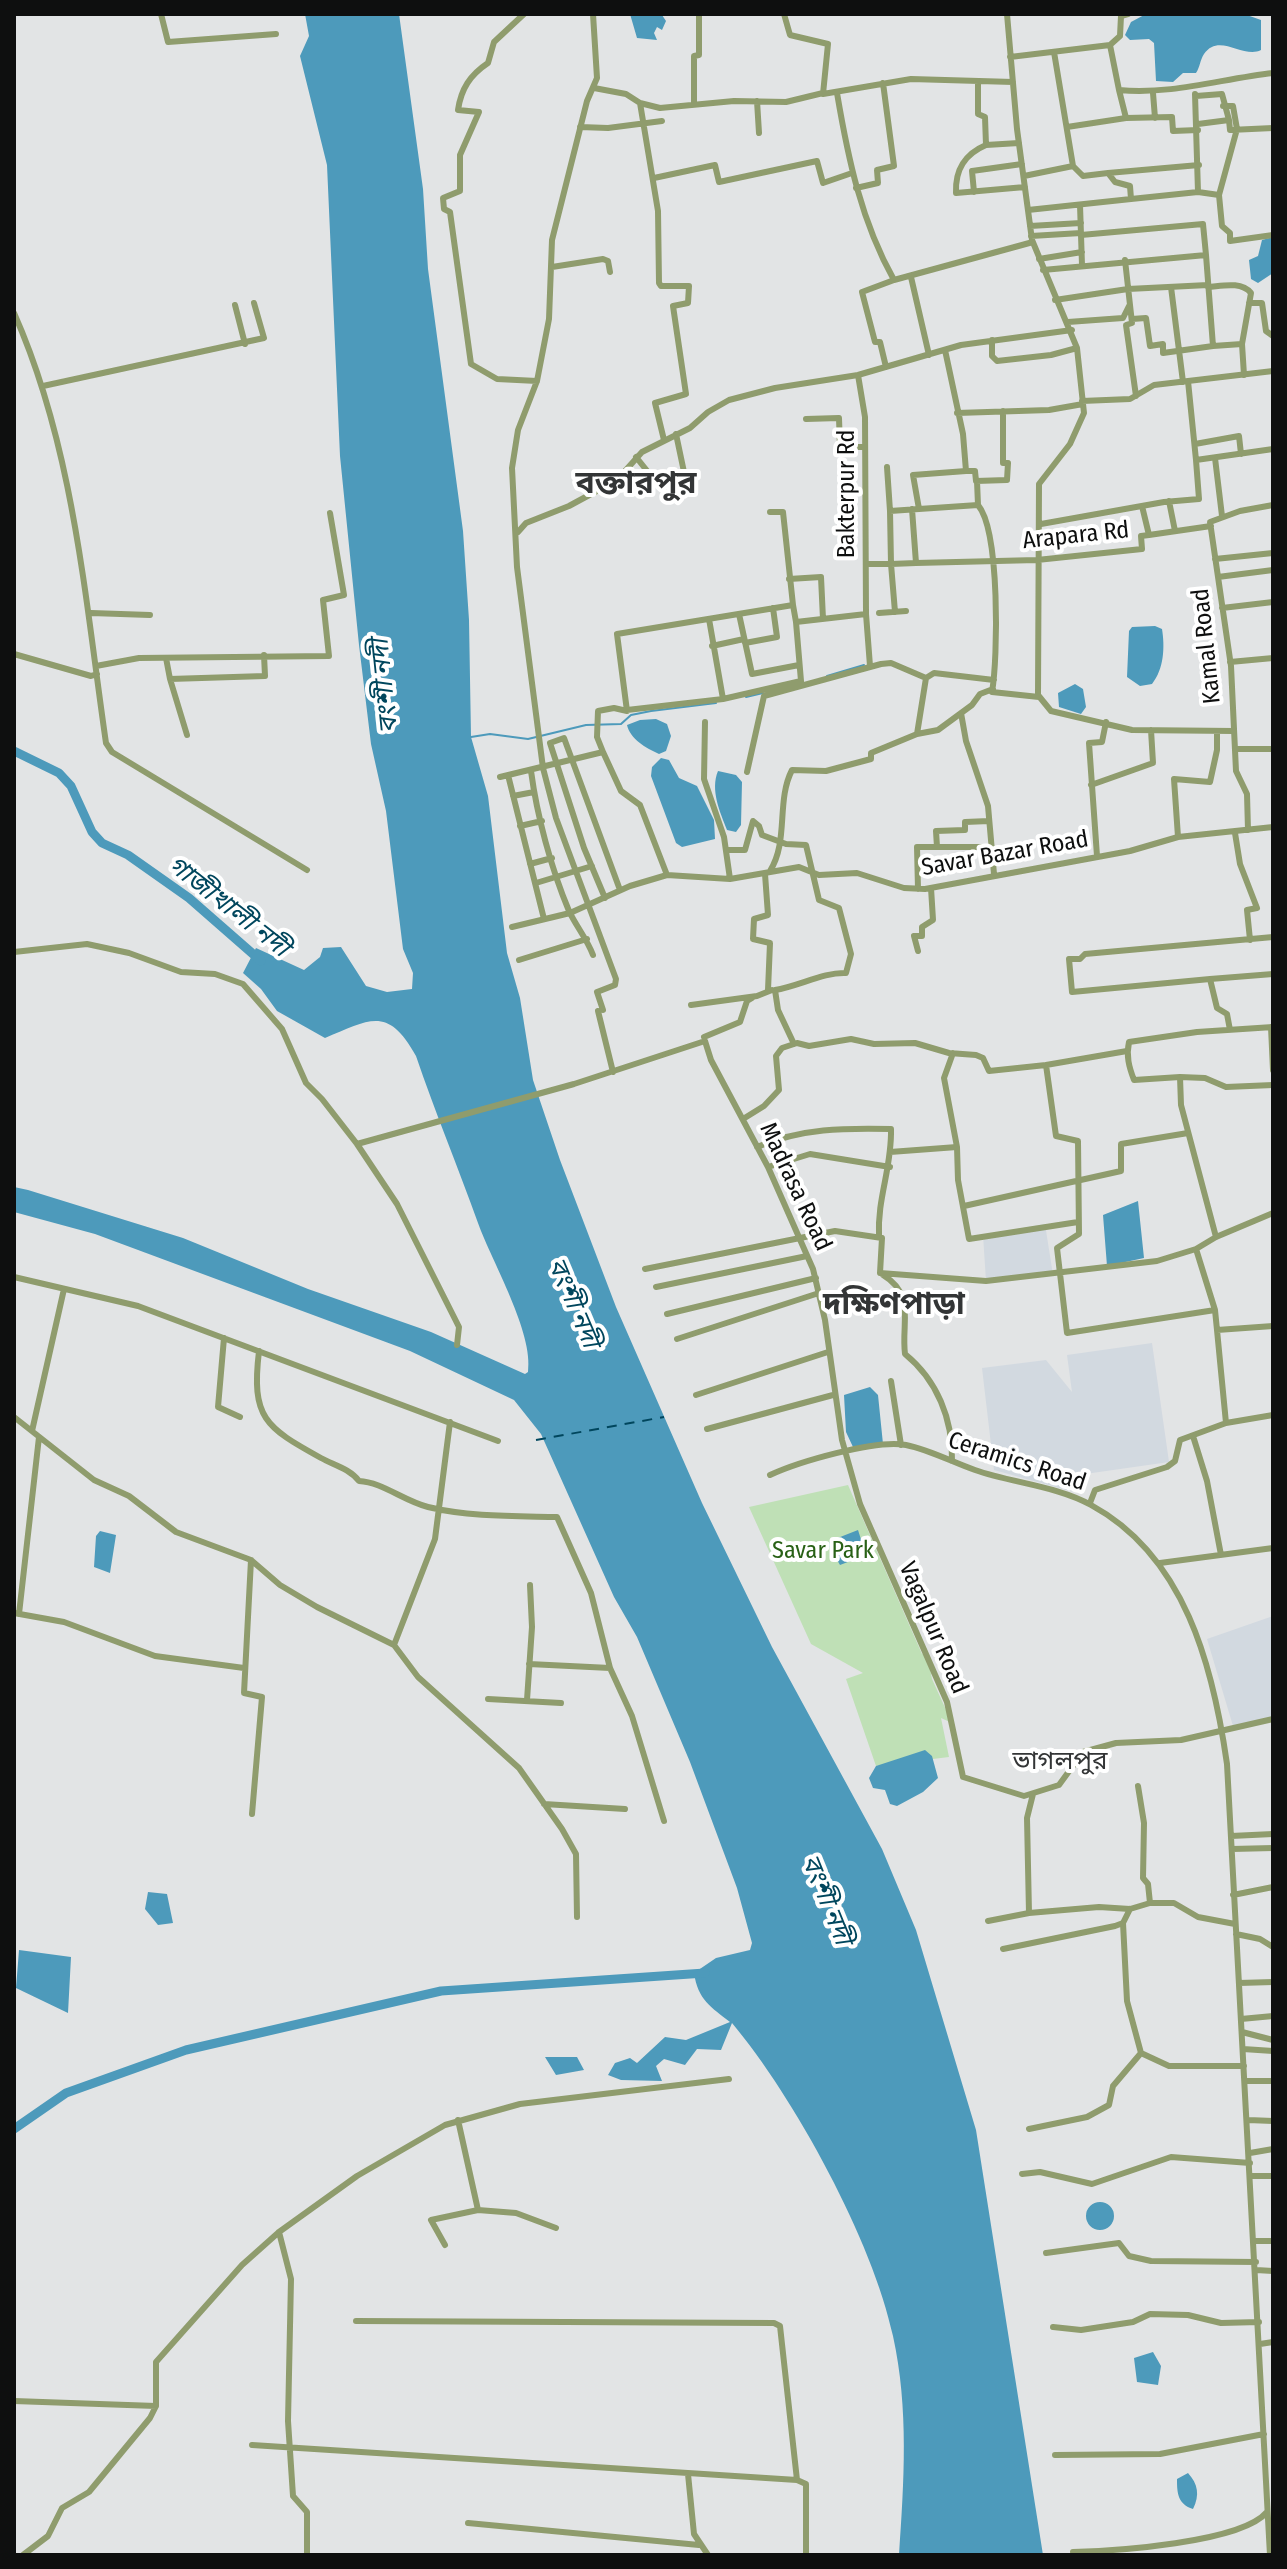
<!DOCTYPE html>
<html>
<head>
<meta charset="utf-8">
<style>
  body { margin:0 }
  #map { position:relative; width:1287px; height:2569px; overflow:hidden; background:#e2e4e5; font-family:"Fira Sans Condensed",sans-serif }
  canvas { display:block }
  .frame { position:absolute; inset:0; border:16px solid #0e0f0f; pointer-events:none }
</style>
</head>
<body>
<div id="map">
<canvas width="1287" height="2569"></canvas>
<div class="frame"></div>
</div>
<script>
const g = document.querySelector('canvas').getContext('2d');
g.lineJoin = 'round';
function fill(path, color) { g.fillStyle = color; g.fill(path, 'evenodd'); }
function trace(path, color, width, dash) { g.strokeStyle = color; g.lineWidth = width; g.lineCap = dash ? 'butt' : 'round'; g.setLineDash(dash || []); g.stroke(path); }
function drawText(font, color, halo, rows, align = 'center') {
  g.font = font + ' "Fira Sans Condensed","Noto Sans Bengali",sans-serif'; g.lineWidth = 8; g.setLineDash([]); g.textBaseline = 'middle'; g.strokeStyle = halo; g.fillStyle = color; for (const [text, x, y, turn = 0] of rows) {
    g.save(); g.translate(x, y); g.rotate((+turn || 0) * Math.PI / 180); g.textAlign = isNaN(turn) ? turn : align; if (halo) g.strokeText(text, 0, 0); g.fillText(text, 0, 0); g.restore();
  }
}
const built = new Path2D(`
  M1045,1224L1053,1275L986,1281L983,1235Z
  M1152,1343L1169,1462L1085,1474L1081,1494L994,1470L982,1368L1046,1360L1072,1392L1067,1355Z
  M1273,1616V1720L1233,1726L1207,1639Z`);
const green = new Path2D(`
  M848,1485L922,1654L927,1653L932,1679L952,1723L941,1718L949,1757L876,1766L846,1679L863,1673L811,1644L749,1507Z`);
const water = new Path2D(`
  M305,14H399L423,189L428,269L463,531L469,620L471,737L488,796L507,953L520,998L533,1080L560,1160L616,1307L702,1503L772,1647L882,1849L916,1930L976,2130L1043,2555H899C904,2482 909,2409 893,2336C873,2241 794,2097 732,2023L721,2050L697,2049L685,2065L664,2059L656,2066L662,2081L621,2080L608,2075L615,2063L630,2058L637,2063L665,2037L686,2040L730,2022C711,2007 698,2000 694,1973L716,1958L750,1950L752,1943L737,1888L690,1762L637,1637L614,1597L541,1434L514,1400L410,1351L95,1234L14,1212V1187L28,1190L183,1238L308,1289L431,1332L525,1374L528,1372C534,1333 492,1262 478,1223C458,1167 435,1112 416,1056C388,1006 371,1019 325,1038L277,1011L261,989L243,973L256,948L304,970L320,957L323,948L341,947L366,986L387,992L412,989L413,973L403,949L386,811L371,744L359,645L340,456L327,165L300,56L309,36Z
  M630,14L662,15L666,21L662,30L657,27L654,33L657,40L637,38Z
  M1146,14H1244L1261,20V50C1243,59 1219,32 1204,54C1200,60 1200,67 1196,73H1183L1173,82L1156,81L1154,43L1149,39L1130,40L1125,35L1131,22Z
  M1273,237V273L1258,283L1251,279L1249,260L1258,256L1262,240Z
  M1155,626L1162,629C1165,647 1164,669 1152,684L1140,686L1127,677L1129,631L1132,627Z
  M1075,684L1083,689L1086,707L1081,714L1059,707L1058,693Z
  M640,720L656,719L667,724L671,736L666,751L659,754C646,748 630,739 627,725Z
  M661,758L669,760L679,778L697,786L714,820L715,839L682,847L676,843L651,776L652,767Z
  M718,771L736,775L742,782L741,825L736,832L727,830C720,812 710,790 718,771Z
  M1138,1201L1144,1258L1107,1266L1103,1215Z
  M870,1387L878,1395L883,1444L853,1447L846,1432L844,1395Z
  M858,1530L866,1555L840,1565L829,1546L830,1541Z
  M100,1531L116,1535L110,1573L94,1567L96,1536Z
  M925,1750L932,1756L938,1778L923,1792L897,1806L890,1804L885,1790L873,1788L869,1778L876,1766Z
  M148,1892L167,1894L173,1923L158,1925L145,1909Z
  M19,1950L71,1957L68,2013L16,1988Z
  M545,2057H577L584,2070L556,2075Z
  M1086 2216a14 14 0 1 1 28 0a14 14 0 1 1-28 0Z
  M1153,2352L1161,2366L1158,2385L1137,2382L1134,2358Z
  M1188,2473C1198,2484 1200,2495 1193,2509C1178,2504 1177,2494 1177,2479Z`);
const stream = new Path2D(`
  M827,676L864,665
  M746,697L763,693
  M471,737L490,734L528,739L586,725L621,724L631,715L651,711L716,703`);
const river = new Path2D(`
  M14,751L59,773L71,786L92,832L102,843L128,855L189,898L261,961
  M14,2129L66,2093L186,2050L441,1991L705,1973`);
const ferry = new Path2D(`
  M536,1440L664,1417`);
const minor = new Path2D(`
  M161,14L168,42L276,34
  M524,14L494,42L488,63C470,75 461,89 458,110L479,112L460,155V191L443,198L444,209L450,212L471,364L497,379L537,381
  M593,14L597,78L587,101L552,240L549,319L537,381L518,430L512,468L517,567L543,768L556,818L616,979L615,985L597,992L603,1010
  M784,14L790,35L828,44L823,94L911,79L1013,82
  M1007,14L1017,129L1032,240L1077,348L1084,413L1070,444L1039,484L1038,695L1051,711L1132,730L1234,731
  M1110,45L1119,90C1172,95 1220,79 1273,73
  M1054,52L1073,166
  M1010,57L1110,45L1120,36L1121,16L1128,14
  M978,82V114L985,117L986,145L1019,143
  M594,88L626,94L640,103L660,108L734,101L786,102L823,93
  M837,93C848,158 861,221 894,280L862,292L875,342H880L886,367
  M1153,93L1155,118
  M1196,96L1222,94L1229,120L1198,124
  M757,101L759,133
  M640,103L658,211L659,283L661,286H689L688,303L673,306L686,394L655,403L664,440
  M694,104V56L699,55V14
  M1126,118L1172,117L1173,131L1198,130
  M1229,120L1230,130L1273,128
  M580,127L608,128L662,121
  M1067,127L1126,118L1119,90
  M986,145C965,154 955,169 956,193L1025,187
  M1108,173L1199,165
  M1024,176L1073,166L1083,176L1108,173L1115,182L1130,186L1131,199L1198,192L1195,94
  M654,178L715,165L719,182L817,161L823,183L852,173
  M856,188L878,183L877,170L894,166L883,83
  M974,192L972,171L1022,164
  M1198,192L1219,195L1222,226L1230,233V241L1273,235
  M1219,195L1237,129L1233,106H1223
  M1080,205L1082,265
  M1028,210L1131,199
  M1030,226L1081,223
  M1081,235L1203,224L1206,255
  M1031,236L1081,233
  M1039,259L1082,252
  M1125,260L1132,323L1126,325L1136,396
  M552,267L603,259L608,261L610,272
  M1043,270L1206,255L1213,346L1242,344L1244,375
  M911,277L929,355
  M894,280L1033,242
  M1171,287L1183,382
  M1208,287C1222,286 1241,281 1251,293L1242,344
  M1055,300L1128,289L1208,285
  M1249,303H1262L1266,331L1273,336
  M235,305L245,344
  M14,313C74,448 85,599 106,743L112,752L307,870
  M1132,319L1146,318L1150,346L1163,344V353L1213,346
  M1068,322L1123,318L1129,306
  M992,340V356L997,361L1051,355L1077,348
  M858,375L865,417L866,614
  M1188,381L1196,460
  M43,386L264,338L254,303
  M1082,401L1130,399L1154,385L1273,371
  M957,413L1049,410L1083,404
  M806,419L839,418L840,447H864
  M1195,444L1239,436L1241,454
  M636,457L652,477L684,472L676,434
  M1215,458L1222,516
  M887,467L890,511
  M966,471H975L976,481L1007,480L1008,463H1003V411
  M1169,501L1175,531
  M978,505C1000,531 998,658 992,692L1039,697
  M1142,506L1149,535L1211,526
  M919,509L978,505L977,481
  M770,512H783L793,605
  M1041,524L1164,502L1199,499L1196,460L1273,449
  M518,532L526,523L569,506L617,480L642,452L690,428L708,412L729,400L775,388L858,375L961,345L1072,330
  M1215,559L1273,553
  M916,563L1037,560L1142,549L1141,536L1149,535
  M866,564H891L890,511L919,509L913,475L966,471L963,434L945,350
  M1218,577L1273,570
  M789,579L821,577L823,619
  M1222,608L1273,602
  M895,612L891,564L916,563L912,509
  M91,613L150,615
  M879,613L906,611
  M739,614L752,674L799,665
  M709,619L723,699
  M745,643L777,637L773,608
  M712,646L744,639
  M14,654L91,676L97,674
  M166,658L170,679
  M1230,662L1273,658
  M96,666L139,658L329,656L323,600L344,595L330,513
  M926,678L934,673L994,680
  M627,710L723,699L801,681L796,622
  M961,713L966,741L988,806L994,874
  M705,722L704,779L724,837L730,879
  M187,735L170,679L265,676L264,655
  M1235,749H1273
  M603,752L597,737L598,711L614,708L627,711L617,634L793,605L796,622L866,614L870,666
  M531,771C537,816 551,868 569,911C576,926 587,939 593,955
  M747,772L764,696L881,664L891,663L926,678L917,734
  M508,775L544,919
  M500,777L603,752L621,791L640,805L667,875
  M1091,785L1153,763L1151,730
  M513,796L534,792
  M520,826L542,821
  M1248,830L1247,794L1236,771L1231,666L1210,522L1240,511L1273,505
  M1235,833L1240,864L1257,908L1247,910L1250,940
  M1178,837L1174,779L1210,782L1217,750V732
  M937,847H992
  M727,850H745L753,821L759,826L762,835L786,844L806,845L819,900L839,908L851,954L846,973C824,972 799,986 775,990L778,1010L794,1044
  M1097,856L1089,743L1102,742L1106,722
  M530,864L552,858
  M770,871C789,841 776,801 792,770L826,771L871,759V753L917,734L938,730L972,705L980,694L993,689
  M765,874L768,915L754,919L753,939L770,943L768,990
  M536,883L592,866
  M918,889L917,847H937L936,831L965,830V822L989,821
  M605,898L584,848L550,743L564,738L620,890
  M512,927L570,913L630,886L667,875L730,879L799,867L819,875L857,873L904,888L925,889L1130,851L1178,837L1273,827
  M918,951L914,936H922V927L933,920L931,888
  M14,952L87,944L129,953L181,972L215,974L243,984L282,1029L306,1083L322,1099L357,1144L574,1084L705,1041L711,1060L768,1167L813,1269L825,1320L842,1440L860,1504L947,1702L963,1777L1024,1796L1059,1785L1083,1752L1116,1743L1181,1740L1273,1719
  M519,960L587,939
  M1210,979L1273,974
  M691,1005L757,996L772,990
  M598,1011L613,1072
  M1271,1027L1273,1070
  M1230,1030L1227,1014L1217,1008L1210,979L1072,992L1069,959H1080L1085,954L1273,937
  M704,1037L740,1022L747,1001L752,998
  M1046,1065L1127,1051
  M1180,1077L1205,1078L1226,1087L1273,1085
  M743,1119L764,1106L779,1090L776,1056L782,1048L797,1043L809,1046L851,1039L874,1044L915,1043L949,1053L976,1055L983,1058L989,1071L1046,1065L1056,1136L1078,1141L1079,1234L1057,1248L1067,1333L1215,1310L1217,1330
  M357,1144L397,1204L459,1327L457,1345
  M757,1147C802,1128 844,1128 891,1129C892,1168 877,1198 879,1237
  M957,1147L958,1180L969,1239L1078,1222
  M890,1152L957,1147L944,1078L953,1053
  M768,1167L810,1154L890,1167
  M964,1206L1121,1171V1144L1188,1133
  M1216,1237L1181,1105L1180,1077L1134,1080C1129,1067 1126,1056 1129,1042L1197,1032L1273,1027
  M1196,1249L1215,1310
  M645,1269L835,1231L882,1238L880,1273L986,1281L1157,1261L1196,1249L1216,1237L1273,1213
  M883,1275C916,1295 901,1322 905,1354C937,1380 953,1419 952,1461
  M14,1277L138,1306L498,1441
  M656,1287L807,1256
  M667,1314L816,1278
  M224,1338L218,1407L240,1417
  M677,1339L819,1293
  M259,1351C251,1418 265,1427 321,1458C334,1465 350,1469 359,1481C382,1482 404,1501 428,1507C469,1517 515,1516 557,1517L591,1593L610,1668L632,1716L664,1821
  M891,1381L901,1445
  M696,1395L828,1352
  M14,1417L94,1480L129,1496L176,1532L251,1560L280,1585L317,1607L394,1645L418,1677L519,1768L562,1829L576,1854L577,1917
  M1226,1423L1273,1415
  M707,1429L833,1395
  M32,1431L64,1289
  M1193,1436L1207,1481L1221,1555
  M770,1475C798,1462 876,1439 906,1445C930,1450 952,1462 975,1470C1012,1483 1057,1486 1091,1505C1185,1556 1213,1666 1227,1764L1270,2555
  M1090,1503L1095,1490L1167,1467L1175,1461L1180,1440L1226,1423L1217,1330L1273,1326
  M251,1560L244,1693L262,1697L252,1814
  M1160,1563L1273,1548
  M14,1613L64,1622L155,1656L244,1668
  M19,1614L39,1437
  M394,1645L435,1539L450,1422
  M529,1664L610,1668
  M488,1699L561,1703
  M527,1700L532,1627L530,1585
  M1138,1786L1144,1823L1143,1878L1148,1884L1150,1903
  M544,1804L625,1809
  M1231,1836L1273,1834
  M1232,1849L1273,1848
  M1233,1895L1273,1887
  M1029,1913L1099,1907L1130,1909L1150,1903H1174L1198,1917L1235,1924
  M988,1921L1029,1913L1027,1818L1033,1794
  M1123,1923L1127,2001L1141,2053L1169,2066H1244
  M1236,1934L1260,1939L1273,1947
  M1003,1949L1115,1926L1123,1923L1130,1909
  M1239,1983L1273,1982
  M1241,2019L1273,2016
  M1242,2032L1273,2040
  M1243,2049L1273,2051
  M1245,2081H1273
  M458,2120L478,2210L516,2213L556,2228
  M1248,2120L1273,2121
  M1029,2129L1087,2117L1109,2105L1113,2086L1141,2053
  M1250,2153L1273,2149
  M1022,2174L1040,2172L1092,2184L1171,2157L1250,2163
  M1251,2176H1273
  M279,2232L291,2279L288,2421L293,2496L307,2512V2555
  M1255,2241H1273
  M445,2245L431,2220L478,2210
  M1046,2253L1119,2243L1129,2256L1151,2261L1256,2262
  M1256,2270L1273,2271
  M356,2321L774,2323L780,2326L797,2480
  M1053,2327L1081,2330L1133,2322L1150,2314L1188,2315L1221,2323L1259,2322
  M1260,2344L1273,2342
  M14,2401L156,2406
  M252,2445L797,2480L806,2484V2555
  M1055,2455L1160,2454L1264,2434
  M688,2474L694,2534L708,2555
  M468,2523L699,2545
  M1073,2552C1113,2551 1241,2543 1267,2512
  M23,2555L48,2536L62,2508L89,2492L150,2418L156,2406V2362L242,2265L279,2232L357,2176L445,2125L520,2104L729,2079`);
const streetNames = [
  ["Bakterpur Rd",847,494,-90],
  ["Arapara Rd",1076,536,-6],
  ["Kamal Road",1207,646,-96],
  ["Savar Bazar Road",1005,854,-10],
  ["Madrasa Road",795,1187,65],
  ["Ceramics Road",1017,1462,18],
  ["Vagalpur Road",933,1628,67]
];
const parkNames = [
  ["Savar Park",823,1551]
];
const waterNames = [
  ["বংশী নদী",385,686,-96],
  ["গাজীখালী নদী",228,907,38],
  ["বংশী নদী",573,1303,67],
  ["বংশী নদী",826,1900,68]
];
const neighbourhoodNames = [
  ["ভাগলপুর",1060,1762]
];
const districtNames = [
  ["বক্তারপুর",636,484],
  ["দক্ষিণপাড়া",894,1305]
];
fill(built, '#d2d9e0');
fill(green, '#bfe0b6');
fill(water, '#4d9abb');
trace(stream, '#4d9abb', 2);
trace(river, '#4d9abb', 9);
trace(ferry, '#00465d', 2, [10, 8]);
trace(minor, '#8f9c6d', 6);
drawText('24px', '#0e0f0f', '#fff', streetNames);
drawText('24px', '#296116', '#fff', parkNames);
drawText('italic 26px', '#00465d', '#fff', waterNames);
drawText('26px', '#333536', '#fff', neighbourhoodNames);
drawText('bold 32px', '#333536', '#fff', districtNames);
</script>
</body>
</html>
